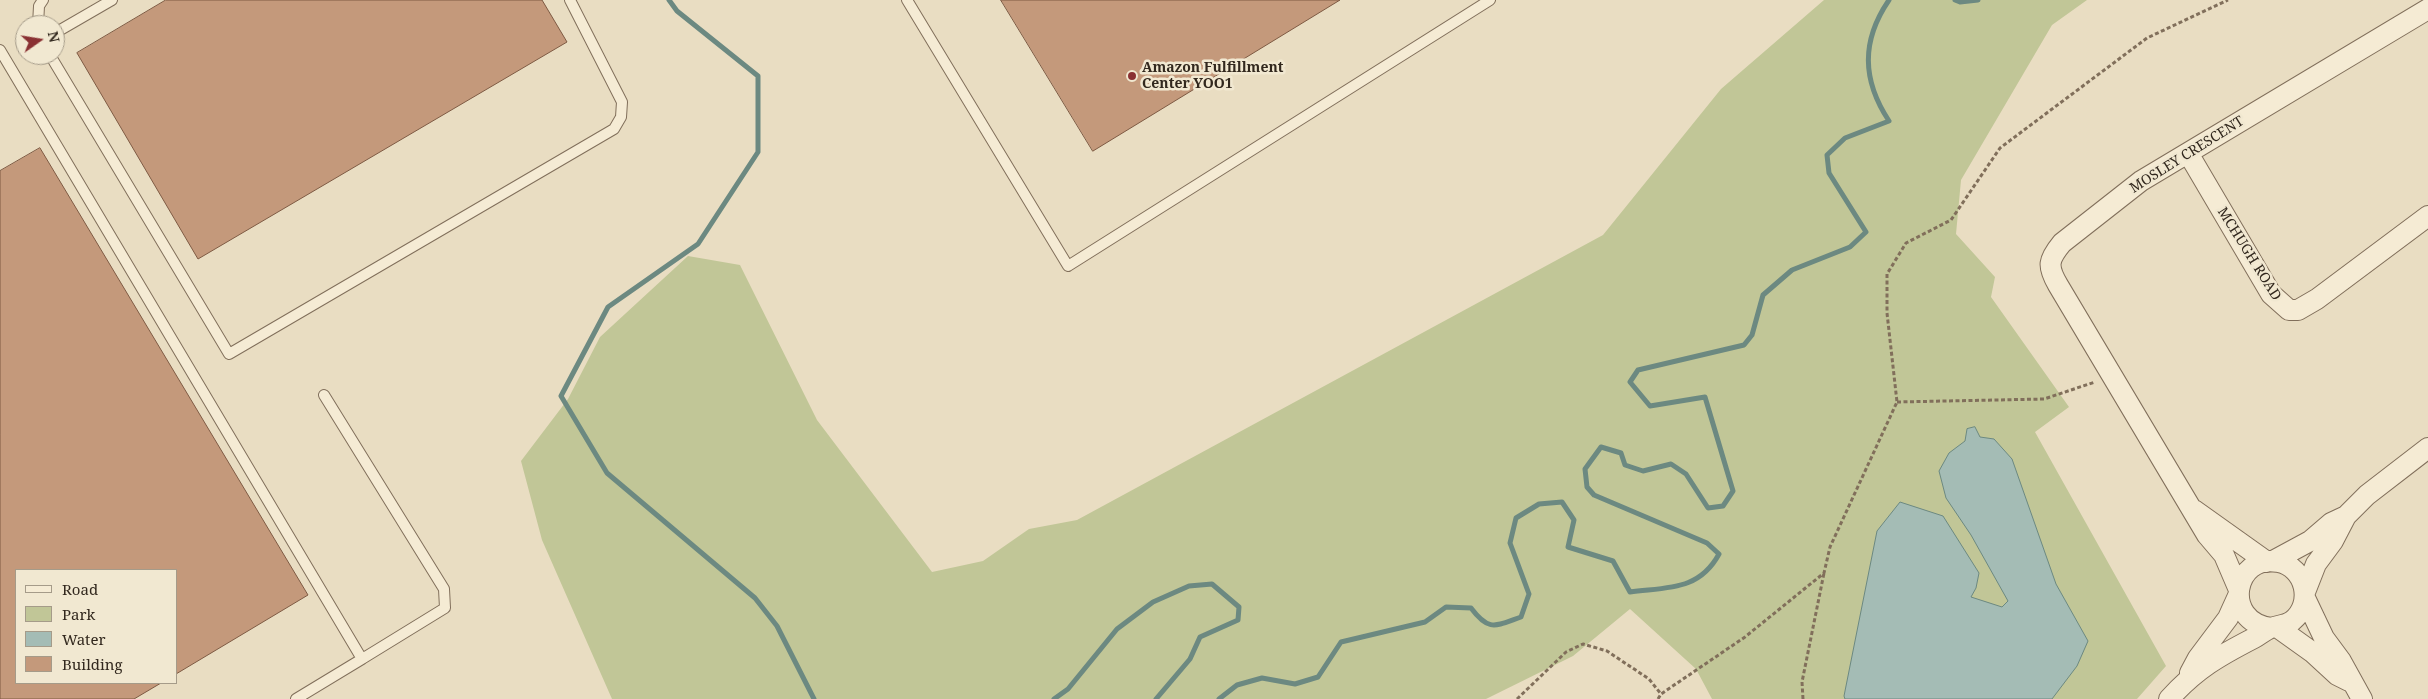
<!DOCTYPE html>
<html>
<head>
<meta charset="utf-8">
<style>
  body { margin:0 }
  #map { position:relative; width:2428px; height:699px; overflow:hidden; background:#e9ddc2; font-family:"Noto Serif",serif }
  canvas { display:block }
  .legend { position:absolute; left:15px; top:569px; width:162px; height:115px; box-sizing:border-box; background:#f1e8d1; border:1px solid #a59b89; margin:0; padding:6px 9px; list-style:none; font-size:15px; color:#32281e }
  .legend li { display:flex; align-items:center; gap:10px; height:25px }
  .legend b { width:25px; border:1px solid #a59b89 }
  .north { position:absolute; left:15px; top:15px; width:50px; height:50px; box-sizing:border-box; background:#f1e8d1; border:1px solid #a59b89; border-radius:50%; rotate:77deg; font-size:14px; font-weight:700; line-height:20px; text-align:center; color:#32281e }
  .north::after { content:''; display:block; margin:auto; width:18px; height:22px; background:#8a3133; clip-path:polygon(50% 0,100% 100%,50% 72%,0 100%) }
</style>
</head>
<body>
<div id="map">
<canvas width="2428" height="699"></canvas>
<ul class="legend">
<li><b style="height:6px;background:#f5ebd4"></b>Road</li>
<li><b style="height:14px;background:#c1c697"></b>Park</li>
<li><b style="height:14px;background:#a4bcb5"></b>Water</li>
<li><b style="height:14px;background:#c4997b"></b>Building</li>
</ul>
<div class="north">N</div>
</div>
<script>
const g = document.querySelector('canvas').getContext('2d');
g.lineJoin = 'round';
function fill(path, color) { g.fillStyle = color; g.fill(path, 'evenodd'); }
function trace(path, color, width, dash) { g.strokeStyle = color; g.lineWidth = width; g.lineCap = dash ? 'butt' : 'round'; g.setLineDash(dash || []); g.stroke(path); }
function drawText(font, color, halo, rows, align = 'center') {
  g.font = font + ' "Noto Serif",serif'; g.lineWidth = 5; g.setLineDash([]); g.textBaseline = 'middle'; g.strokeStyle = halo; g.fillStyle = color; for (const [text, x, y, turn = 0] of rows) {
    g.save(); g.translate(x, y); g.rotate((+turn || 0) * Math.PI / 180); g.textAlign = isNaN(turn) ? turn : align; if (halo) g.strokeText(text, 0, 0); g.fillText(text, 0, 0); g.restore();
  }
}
const green = new Path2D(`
  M1824,0H2087L2052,25L1961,180L1956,234L1995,277L1991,297L2069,407L2035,432L2166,666L2137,699H1712L1696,669L1630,609L1573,656L1486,699H612L542,540L521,461L568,399L600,337L688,256L740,265L817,420L932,572L983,561L1029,529L1077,520L1603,235L1721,89Z`);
const water = new Path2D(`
  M1975,427L1980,437L1994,439L2012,459L2056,584L2088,641L2077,666L2052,699H1845L1844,696L1877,531L1900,502L1943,516L1979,573L1976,588L1971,597L2002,607L2008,601L1971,535L1946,498L1939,471L1949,453L1965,441L1967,429Z`);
const stream = new Path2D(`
  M669,0L677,11L758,76V152L698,244L608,307L561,396L607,473L755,598L777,626L814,699
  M1955,0L1960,2L1978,0
  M1054,699L1068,689L1117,629L1153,602L1189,586L1212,584L1239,607L1238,620L1200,637L1190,659L1156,699
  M1219,699L1237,685L1262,678L1295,684L1318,677L1341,642L1425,622L1446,607L1471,608C1489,632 1495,626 1521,617L1529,594L1510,543L1516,518L1539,504L1562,502L1574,520L1568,547L1613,561L1630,592C1667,587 1699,591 1719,554L1707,543L1594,495L1587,487L1585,469L1601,447L1621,453L1625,465L1643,471L1671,464L1686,474L1708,508L1723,506L1733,491L1705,397L1650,406L1630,382L1638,370L1744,345L1752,335L1763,295L1792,270L1850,247L1866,232L1829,173L1827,155L1845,138L1889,121C1862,80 1861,41 1889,0`);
const building = new Path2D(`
  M166,0H542L567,42L198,259L77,53Z
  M1001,0H1340L1093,151Z
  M40,148L308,595L176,674V570H16V683H161L134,699H0V171Z`);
const path = new Path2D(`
  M1897,402L2044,399L2095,382
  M1517,699L1566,652L1583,644L1607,651L1649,679L1661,694L1745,637L1824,573L1830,547L1897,402L1887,313V274L1906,243L1951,220L2000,148L2147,38L2228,0
  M1658,699L1661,694
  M1803,699L1802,682L1824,573`);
const service = new Path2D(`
  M907,0L1068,266L1490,0
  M38,25L39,6L43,0
  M55,33L112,0
  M0,50L362,659L296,699
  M50,55L229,354L614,129L621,117L622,102L570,0
  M324,395L444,589L445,608L362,659`);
const minor = new Path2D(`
  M2188,153L2271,294L2289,310H2298L2317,299L2428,216
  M2194,510L2267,562
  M2273,561L2310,541L2331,523L2346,516
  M2239,590L2224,555L2207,535L2058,285C2047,266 2048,260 2062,243L2141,181L2428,9
  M2305,592L2316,564L2333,541L2346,516L2367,495L2428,448
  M2305,598L2324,638L2341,661L2362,699
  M2277,627L2312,652L2337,675L2349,681
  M2190,673L2198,658L2228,618L2238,596
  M2169,699C2196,669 2219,656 2254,638C2260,635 2265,630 2271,628C2278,625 2285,626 2292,621C2314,604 2306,567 2278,562C2234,553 2221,621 2271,628`);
const markers = [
  [1132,76,5,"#8a3133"]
];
const poiNames = [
  ["Amazon Fulfillment",1142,68],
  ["Center YOO1",1142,84]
];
const streetNames = [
  ["MOSLEY CRESCENT",2187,155,-32],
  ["MCHUGH ROAD",2249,254,58]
];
fill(green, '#c1c697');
fill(water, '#a4bcb5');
trace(water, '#6c8981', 1);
trace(stream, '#6c8981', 5);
fill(building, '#c4997b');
trace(building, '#7e5a43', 1);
trace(service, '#816f5b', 12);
trace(minor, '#816f5b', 22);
trace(path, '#816f5b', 3, [4, 2.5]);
trace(service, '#f5ebd4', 10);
trace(minor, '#f5ebd4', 20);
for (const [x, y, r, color] of markers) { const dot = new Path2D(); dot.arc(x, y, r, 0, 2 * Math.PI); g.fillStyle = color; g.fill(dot); trace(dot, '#f1e8d1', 2); }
drawText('bold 14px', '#32281e', '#f1e8d1', poiNames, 'left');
drawText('14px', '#32281e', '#f1e8d1', streetNames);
</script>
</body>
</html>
